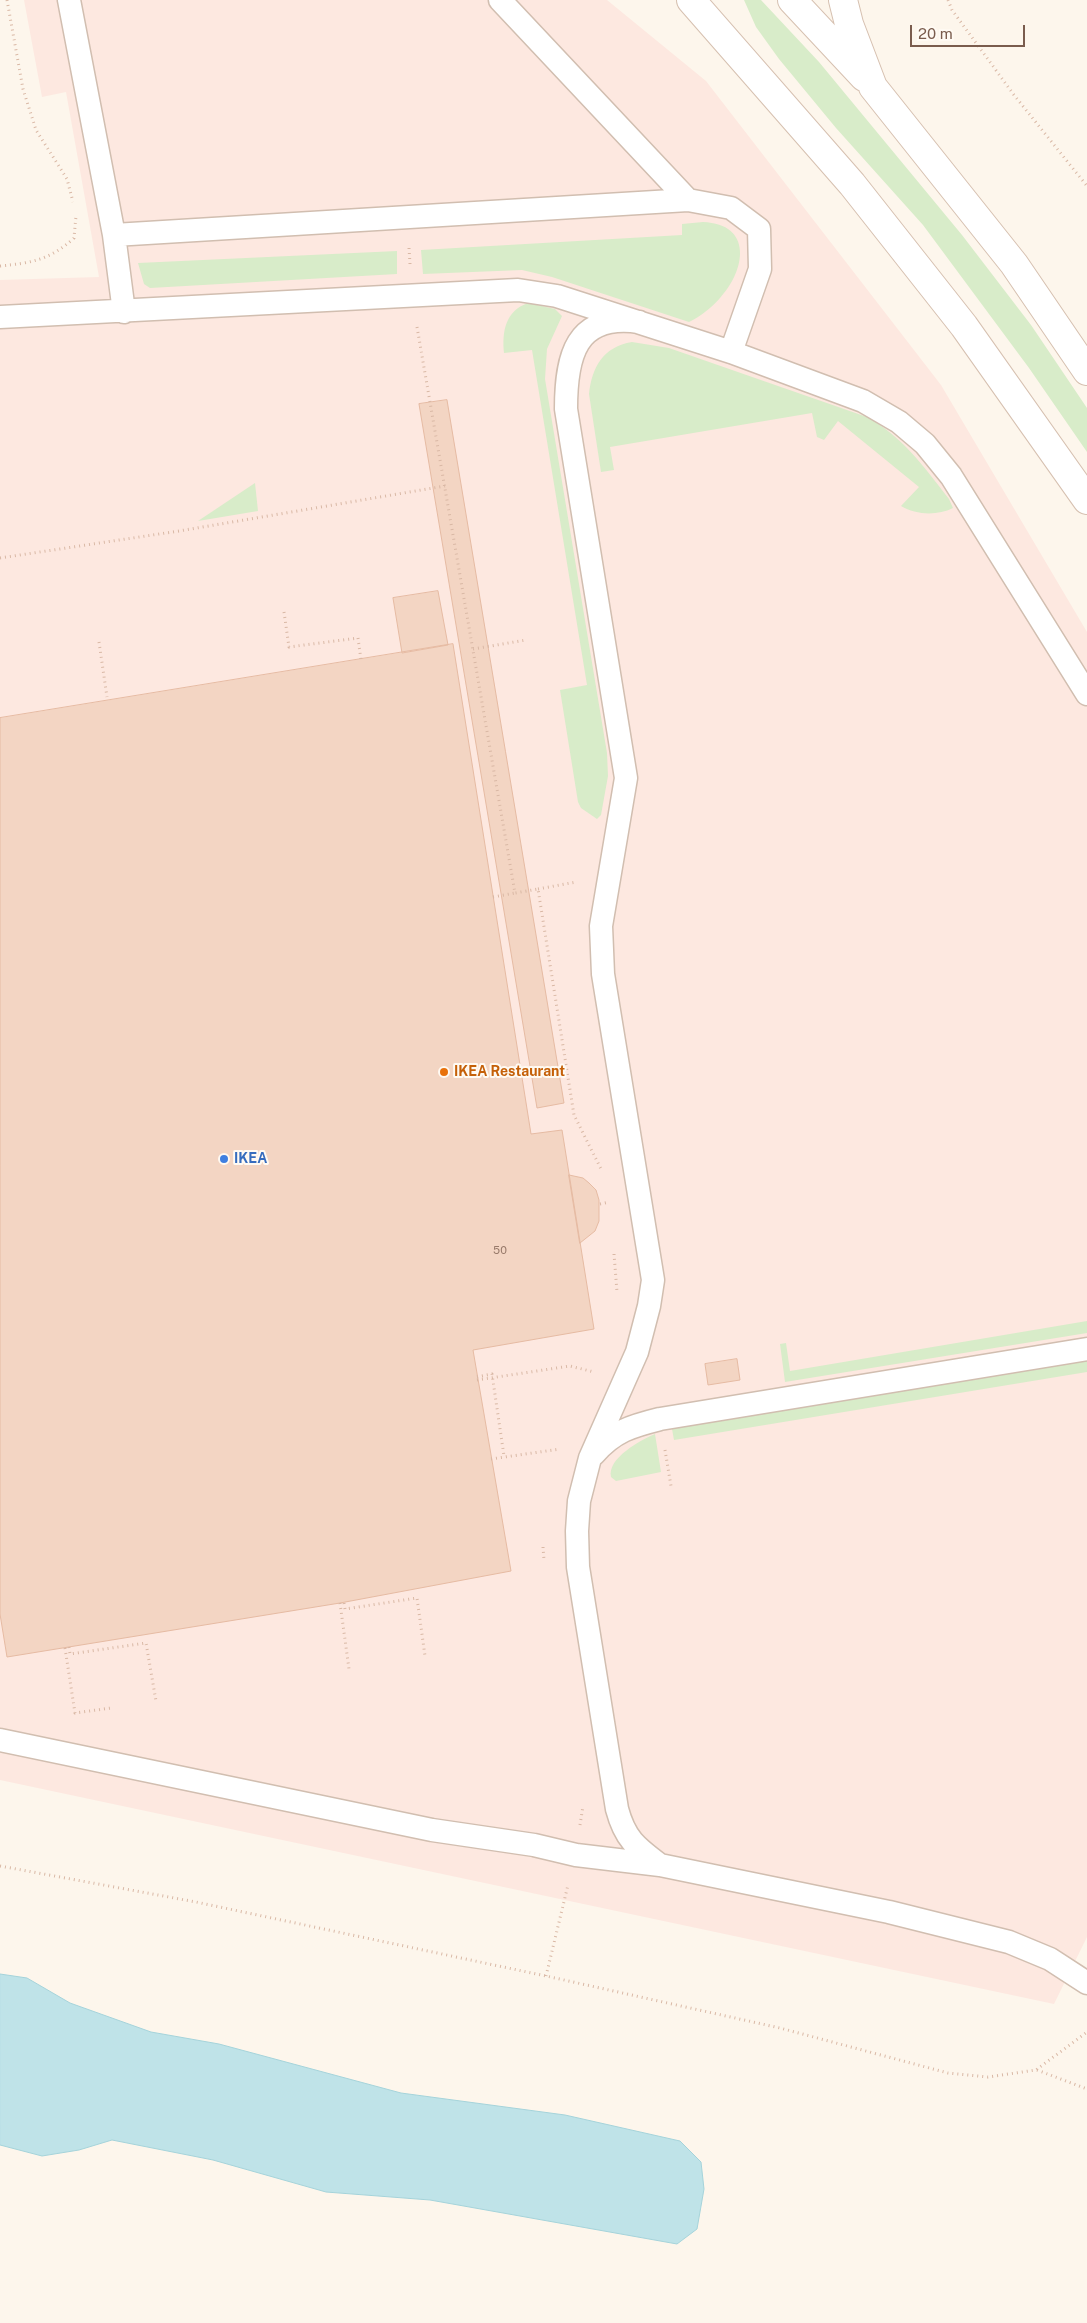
<!DOCTYPE html>
<html>
<head>
<meta charset="utf-8">
<style>
  body { margin:0 }
  #map { position:relative; width:1087px; height:2323px; overflow:hidden; background:#fdf6ec; font-family:"Public Sans",sans-serif }
  canvas { display:block }
  .scale { position:absolute; left:910px; top:25px; width:115px; height:22px; box-sizing:border-box; border:2px solid #7a5c4d; border-top:0; padding-left:6px; font-size:15px; line-height:18px; white-space:nowrap; color:#7a5c4d; -webkit-text-stroke:4px #fffaf3; paint-order:stroke }
</style>
</head>
<body>
<div id="map">
<canvas width="1087" height="2323"></canvas>
<div class="scale">20 m</div>
</div>
<script>
const g = document.querySelector('canvas').getContext('2d');
g.lineJoin = 'round';
function fill(path, color) { g.fillStyle = color; g.fill(path, 'evenodd'); }
function trace(path, color, width, dash) { g.strokeStyle = color; g.lineWidth = width; g.lineCap = dash ? 'butt' : 'round'; g.setLineDash(dash || []); g.stroke(path); }
function drawText(font, color, halo, rows, align = 'center') {
  g.font = font + ' "Public Sans",sans-serif'; g.lineWidth = 4; g.setLineDash([]); g.textBaseline = 'middle'; g.strokeStyle = halo; g.fillStyle = color; for (const [text, x, y, turn = 0] of rows) {
    g.save(); g.translate(x, y); g.rotate((+turn || 0) * Math.PI / 180); g.textAlign = isNaN(turn) ? turn : align; if (halo) g.strokeText(text, 0, 0); g.fillText(text, 0, 0); g.restore();
  }
}
const commercial = new Path2D(`
  M24,0H607L706,81L941,385L1087,632V1937L1054,2004L0,1780V280L99,277L66,92L42,97Z`);
const green = new Path2D(`
  M744,0H761L819,62L962,235L1031,325L1087,408V452L1029,368L923,225L836,128L779,59L756,27Z
  M703,222C753,224 746,270 720,298C711,308 701,316 689,322L552,277L522,270L423,274L421,250L682,235V224Z
  M397,251V274L150,288L144,284L138,263Z
  M528,303L555,309L562,316L547,349L545,379L607,753L608,776L601,815L597,819L581,808L578,802L560,690L587,685L532,350L504,353C502,332 505,311 528,303Z
  M632,342L669,348L867,417C903,437 924,467 949,499L953,508C937,516 916,515 901,506L919,487L838,421L824,440L817,437L812,413L610,447L614,470L601,472L589,394C592,367 603,347 632,342Z
  M255,483L258,511L198,521Z
  M1087,1321V1333L785,1382L780,1344L786,1343L790,1371Z
  M1087,1360V1372L674,1440L672,1429Z
  M655,1434L661,1472L616,1481L611,1477C607,1458 641,1440 655,1434Z`);
const water = new Path2D(`
  M0,1974L27,1978L70,2003L151,2032L219,2044L401,2093L565,2115L680,2141L701,2162L704,2189L697,2229L677,2244L430,2200L326,2192L213,2160L112,2140L79,2150L42,2156L0,2145Z`);
const building = new Path2D(`
  M447,400L564,1103L537,1108L419,404Z
  M438,591L448,645L402,653L393,598Z
  M453,644L531,1134L562,1130L594,1329L473,1350L511,1571L340,1603L7,1657L0,1614V718Z
  M569,1175L583,1178L589,1183L596,1190L599,1200V1221L595,1231L580,1243Z
  M737,1359L740,1380L708,1385L705,1364Z`);
const path = new Path2D(`
  M7,0L23,89L36,130L67,179L73,202
  M948,0L952,10L1014,95L1087,186
  M409,248L410,264
  M0,266C31,263 50,260 74,238L76,216
  M417,327L515,893L538,889L574,1115L602,1171
  M0,558L179,531L445,486
  M284,612L289,647L358,638L361,660
  M99,642L107,697
  M473,649L526,640
  M538,889L576,882
  M493,897L515,893
  M600,1204L609,1202
  M614,1254L617,1292
  M477,1380L570,1366L594,1372
  M665,1450L671,1486
  M491,1459L560,1449
  M543,1547L544,1560
  M340,1603L349,1669
  M344,1603L345,1609L417,1598L425,1656
  M69,1647L70,1654L146,1643L156,1701
  M65,1648L75,1713L111,1708
  M580,1825L583,1806
  M0,1866L196,1902L546,1976L780,2028L948,2073L988,2077L1036,2070L1087,2032
  M546,1976L568,1885
  M1037,2070L1087,2089`);
const service = new Path2D(`
  M69,0L114,235L124,312
  M500,0L688,200
  M114,235L688,200L731,208L759,229L760,269L731,352
  M0,317L518,290L557,296L731,352L863,401L899,422L925,444L951,476L1087,694
  M639,322C575,313 566,357 566,409L626,778L601,926L603,974L653,1280L649,1306L637,1352L590,1458L579,1501L577,1531L578,1567L617,1809C625,1839 636,1847 660,1865
  M594,1454C614,1431 632,1426 660,1419L1087,1349
  M0,1740L432,1830L534,1845L576,1855L660,1865L889,1912L1009,1942L1050,1959L1087,1983`);
const secondary = new Path2D(`
  M691,0L852,184L964,326L1087,500
  M792,0L864,77
  M843,0L849,24L873,87L1014,264L1087,371`);
const pathBridge = new Path2D(`
  M477,1377L492,1374L504,1456`);
const markers = [
  [444,1072,5,"#e8710a"],
  [224,1159,5,"#3f7fe0"]
];
const numberNames = [
  ["50",500,1251]
];
const foodNames = [
  ["IKEA Restaurant",454,1072]
];
const shopNames = [
  ["IKEA",234,1159]
];
fill(commercial, '#fde8e0');
fill(green, '#d8ecc9');
fill(water, '#bfe3e8');
trace(water, '#a5d3da', 1);
fill(building, '#f3d5c3');
trace(building, '#e6bba3', 1);
trace(service, '#d1beb0', 25);
trace(secondary, '#d6c0b0', 30);
trace(path, '#d9b8a5', 3, [1, 4]);
trace(service, '#fff', 22);
trace(secondary, '#fff', 28);
trace(pathBridge, '#d9b8a5', 3, [1, 4]);
for (const [x, y, r, color] of markers) { const dot = new Path2D(); dot.arc(x, y, r, 0, 2 * Math.PI); g.fillStyle = color; g.fill(dot); trace(dot, '#fffaf3', 2); }
drawText('11px', '#987a6a', null, numberNames);
drawText('bold 14px', '#c56008', '#fffaf3', foodNames, 'left');
drawText('bold 14px', '#366cbe', '#fffaf3', shopNames, 'left');
</script>
</body>
</html>
